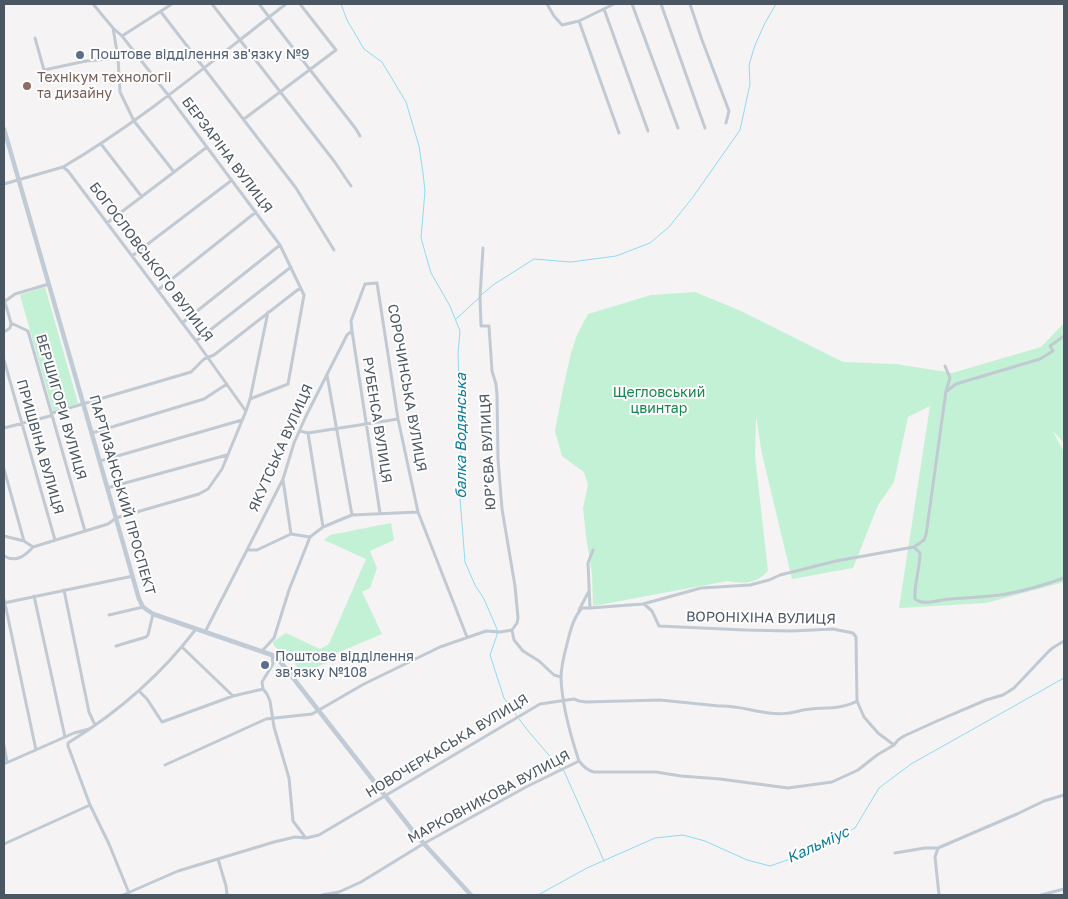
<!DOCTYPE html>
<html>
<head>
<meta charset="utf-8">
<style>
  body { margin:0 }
  #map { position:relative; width:1068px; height:899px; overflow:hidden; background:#f5f3f3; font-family:"Golos Text",sans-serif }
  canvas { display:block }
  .frame { position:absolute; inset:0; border:5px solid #4a5661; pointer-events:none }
</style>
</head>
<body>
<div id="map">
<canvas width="1068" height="899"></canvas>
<div class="frame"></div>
</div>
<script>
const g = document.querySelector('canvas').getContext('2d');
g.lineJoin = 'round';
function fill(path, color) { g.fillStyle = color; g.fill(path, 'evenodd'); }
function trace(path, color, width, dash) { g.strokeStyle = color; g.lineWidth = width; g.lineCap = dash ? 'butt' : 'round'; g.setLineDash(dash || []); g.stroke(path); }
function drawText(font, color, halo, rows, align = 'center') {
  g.font = font + ' "Golos Text",sans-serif'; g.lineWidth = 4; g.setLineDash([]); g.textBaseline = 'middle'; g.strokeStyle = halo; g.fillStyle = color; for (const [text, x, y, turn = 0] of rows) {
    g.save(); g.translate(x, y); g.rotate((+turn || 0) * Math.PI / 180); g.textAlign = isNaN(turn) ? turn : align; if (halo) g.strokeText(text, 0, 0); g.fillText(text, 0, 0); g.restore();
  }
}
const green = new Path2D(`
  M45,287L78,403L53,411L20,295Z
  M695,292L741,311L843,362L896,364L952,373L1041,347L1064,323V443L1052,430L1064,452V582L986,603L899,608L930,406L908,417L894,482L878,505L853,568L792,579L762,454L756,416L755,456L768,571C756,584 744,584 728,581L593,606L592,574L586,536L583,508L588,485L584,472L562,456L555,431L563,389L571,353L577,335L588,314L651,295Z
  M391,523L394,540L370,551L377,568L370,588L362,592L382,634L337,653L327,663L316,667L312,671L304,673C295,669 294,659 289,652C283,649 275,651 273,643L274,641L286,633L320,649L329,644L366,559L324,540L330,535Z`);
const stream = new Path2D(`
  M341,4L347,20L364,49L382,62L406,102L419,146L423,173L425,191L421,238L431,273L450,306L460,331L458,353L461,452L460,498L465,562L475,585L484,599L497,629V635L490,655L504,698L517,716
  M481,295L493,285L534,259L571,262L616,256L650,243L669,227L693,197L740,130L750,84L749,65L755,45L765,23L776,4
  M456,319L479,298
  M519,719L529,732L560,768L564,771L604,861
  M538,895L587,868L655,838L683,835L705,841L747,860L770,866L796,857L855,828L879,788L911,764L1064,678`);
const street = new Path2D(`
  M93,4L113,28L122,36L168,95L280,245L304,295L288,384L250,399
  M212,4L334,161L351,186
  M259,4L356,129L360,136
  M547,4L554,16L562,25L579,21L614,4
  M632,4L678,128
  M661,4L705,128
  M690,4L702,40L729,111L726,123
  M604,9L648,131
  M161,12L296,188L334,250
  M579,21L619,133
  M113,28L118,58L120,92L134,121L174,172
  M122,36L172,4
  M35,38L44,70L86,61L118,58
  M244,119L336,50L300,4
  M101,144L142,197
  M63,167C143,120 213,60 286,4
  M4,184L63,167L68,171L196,341L245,410
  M107,223L207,147
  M483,248L480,297L481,326H489L492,371L496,384L497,395L498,459L502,509L515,586L518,618L517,623L512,630
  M132,256L232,180
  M158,290L256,212
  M4,299L11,323L28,331L85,531
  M4,302L15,294L49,284
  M182,323L280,245
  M352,331L380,513
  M4,332L10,328L11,323
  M196,341L291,267
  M4,360L55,540
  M327,375L352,515
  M947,391L956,384L1040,359L1053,351L1050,346L1064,336
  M4,428L50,416L52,413L191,372L204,359L214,355L300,288
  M300,431L308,433L398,419
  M92,433L204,399L227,384
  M308,433L323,527
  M100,461L242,420
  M4,469L24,541
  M283,480L291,534
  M107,488L227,455
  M4,536L24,541L33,547L108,524L116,518L199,494L208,489L222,469L246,411L250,399L268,312
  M914,547L924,540L926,535L946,391L950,378L945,366
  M247,550H257L291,534L310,537
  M4,556C16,563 25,556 33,547
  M64,590L89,712L95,725
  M34,596L65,737
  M4,599L36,750
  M4,603L133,576
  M644,604L652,611L659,626L745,630L791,631L833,629L853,633L856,637L857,701L864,717L878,733L894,745
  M590,608L643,604L701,588L750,585L769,580L780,575L836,561L914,547L920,553C920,569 914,583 915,599C924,606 938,600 949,599C966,598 983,597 1000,595C1021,592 1044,585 1064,578
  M579,610L589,591
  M109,615L143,607
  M205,632L247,550L283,479L294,443L306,416L347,335L352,331L351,321L365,284L377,283L398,419L418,512L467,637
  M116,646L146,637L148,635L153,614
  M182,647L233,696
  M262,651L274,638L289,590L310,537L323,527L352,515L418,512
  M272,655L273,664L262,682L263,689L267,694L270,701L274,727L289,778L293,821L305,837
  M139,691L147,699L162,722L233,696L263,689
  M4,745L7,762
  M579,761C570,734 562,706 561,678C561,665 565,652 568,640C571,628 574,617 582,608H590L588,563L593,550
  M4,764L74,733L89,729
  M165,765L266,719L312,714L364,684L440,647L486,631L500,632L512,630L514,640L523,651L539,661L554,675L561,677
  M4,844L90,805
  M895,853L925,848H938
  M218,859L226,886L227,895
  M129,893L109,844L90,805L68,746V743C117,713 161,675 196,629
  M123,895L178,871L274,842L295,837L306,838L319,835L540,704L574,699L579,701L586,702L660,700L719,706C736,705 752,711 769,713C782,715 791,713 803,710C821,707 841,710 857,701
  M322,895L339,892L361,882L423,844L526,787L579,761C584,767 587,770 594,772H656L681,776L720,779L788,788L832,782L858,770L877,755L894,745L898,740L904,736L937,721L986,700L1003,695L1014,688L1049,651L1054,647L1064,641
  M939,895L935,857L938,848L1017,814L1044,801L1064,795
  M1041,895L1064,889`);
const secondary = new Path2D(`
  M4,129C50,286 94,442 139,599L143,607L153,614L272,655L279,660L416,835L471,895`);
const markers = [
  [80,55,5,"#5c6f8a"],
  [27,86,5,"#8d6e63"],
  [265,665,5,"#5c6f8a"]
];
const serviceNames = [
  ["Поштове відділення зв'язку №9",90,55],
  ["Поштове відділення",275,657],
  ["зв'язку №108",275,673]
];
const educationNames = [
  ["Технікум технологіі",37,78],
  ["та дизайну",37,94]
];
const streetNames = [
  ["БЕРЗАРІНА ВУЛИЦЯ",227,155,53],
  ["БОГОСЛОВСЬКОГО ВУЛИЦЯ",151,262,53],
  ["СОРОЧИНСЬКА ВУЛИЦЯ",407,388,80],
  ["ВЕРШИГОРИ ВУЛИЦЯ",61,407,74],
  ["РУБЕНСА ВУЛИЦЯ",377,420,81],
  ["ПРИШВІНА ВУЛИЦЯ",40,447,74],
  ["ЯКУТСЬКА ВУЛИЦЯ",281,448,-66],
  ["ЮР’ЄВА ВУЛИЦЯ",488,452,-93],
  ["ПАРТИЗАНСЬКИЙ ПРОСПЕКТ",122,495,74],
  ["ВОРОНІХІНА ВУЛИЦЯ",761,618,1],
  ["НОВОЧЕРКАСЬКА ВУЛИЦЯ",447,746,-31],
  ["МАРКОВНИКОВА ВУЛИЦЯ",489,797,-28]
];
const parkNames = [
  ["Щегловський",659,393],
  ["цвинтар",659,409]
];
const waterNames = [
  ["балка Водянська",461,436,-90],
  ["Кальміус",818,845,-25]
];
fill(green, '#c3f1d5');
trace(stream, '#90daee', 1);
trace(street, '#c1cad2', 3);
trace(secondary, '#c1cbd6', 4.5);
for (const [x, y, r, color] of markers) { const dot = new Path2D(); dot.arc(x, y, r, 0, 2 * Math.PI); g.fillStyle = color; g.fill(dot); trace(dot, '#fff', 2); }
drawText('14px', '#4e5e75', '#fff', serviceNames, 'left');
drawText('14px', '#785e54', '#fff', educationNames, 'left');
drawText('14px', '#4a5661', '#fff', streetNames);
drawText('14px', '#17864f', '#fff', parkNames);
drawText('italic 15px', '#0c7c9b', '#fff', waterNames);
</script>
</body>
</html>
